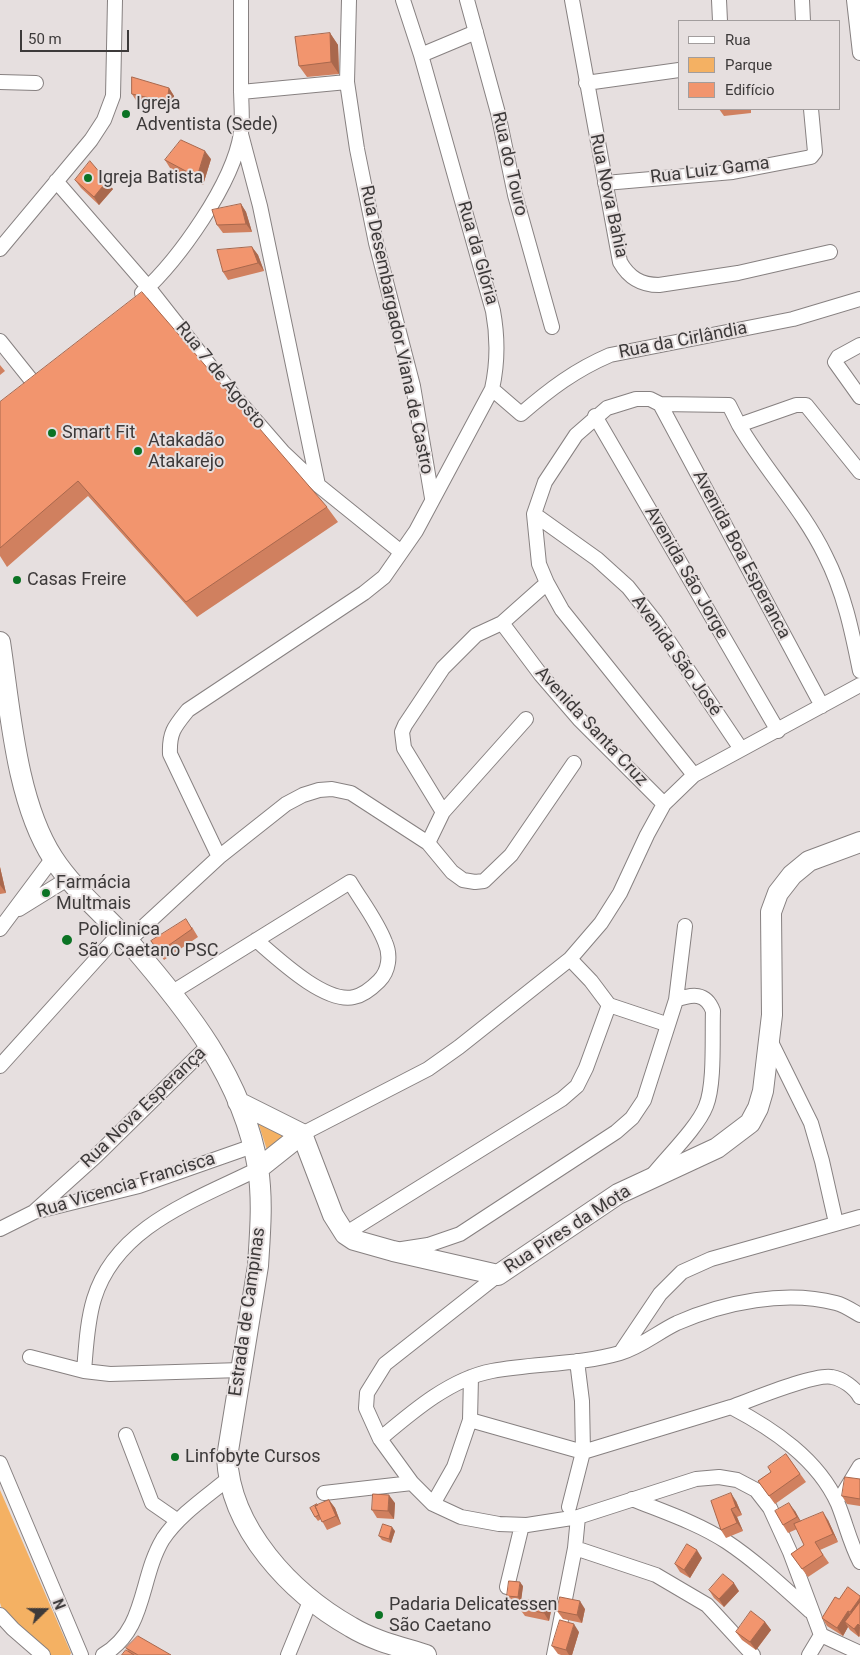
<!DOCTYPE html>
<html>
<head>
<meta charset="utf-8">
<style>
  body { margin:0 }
  #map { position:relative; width:860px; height:1655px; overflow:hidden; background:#e6dfdf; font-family:Roboto,sans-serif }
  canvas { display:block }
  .legend { position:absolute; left:678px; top:20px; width:162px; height:90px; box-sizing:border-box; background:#e6dfdf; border:1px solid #a29d9d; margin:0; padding:6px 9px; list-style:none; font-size:15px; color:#3d3a3a }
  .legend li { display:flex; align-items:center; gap:10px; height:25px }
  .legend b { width:25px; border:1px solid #a29d9d }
  .north { position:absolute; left:20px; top:1585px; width:50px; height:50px; -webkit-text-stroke:4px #e6dfdf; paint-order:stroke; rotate:68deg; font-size:14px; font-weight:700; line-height:20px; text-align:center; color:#3d3a3a }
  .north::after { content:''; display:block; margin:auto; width:18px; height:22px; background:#3d3a3a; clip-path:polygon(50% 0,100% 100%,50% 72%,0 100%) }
  .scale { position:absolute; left:20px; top:30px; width:109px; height:22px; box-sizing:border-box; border:2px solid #3d3a3a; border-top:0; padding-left:6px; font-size:15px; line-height:18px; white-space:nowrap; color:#3d3a3a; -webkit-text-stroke:4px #e6dfdf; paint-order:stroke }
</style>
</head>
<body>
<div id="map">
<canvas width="860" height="1655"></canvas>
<ul class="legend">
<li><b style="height:6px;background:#fff"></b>Rua</li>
<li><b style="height:14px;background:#f4b163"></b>Parque</li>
<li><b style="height:14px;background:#f2956e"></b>Edifício</li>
</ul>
<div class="north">N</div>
<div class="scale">50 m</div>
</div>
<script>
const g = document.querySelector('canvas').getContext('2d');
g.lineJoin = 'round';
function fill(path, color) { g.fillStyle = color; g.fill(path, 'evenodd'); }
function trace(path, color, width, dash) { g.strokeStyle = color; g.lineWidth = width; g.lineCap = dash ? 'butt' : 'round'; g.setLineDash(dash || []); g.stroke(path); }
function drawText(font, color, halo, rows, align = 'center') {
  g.font = font + ' Roboto,sans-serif'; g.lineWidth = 4; g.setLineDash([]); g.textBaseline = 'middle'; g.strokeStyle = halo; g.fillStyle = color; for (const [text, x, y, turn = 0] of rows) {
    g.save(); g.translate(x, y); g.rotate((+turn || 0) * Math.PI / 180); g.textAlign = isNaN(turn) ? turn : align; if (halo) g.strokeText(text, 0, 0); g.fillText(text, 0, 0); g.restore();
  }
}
const green = new Path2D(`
  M257,1119L277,1125L287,1139L267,1150Z
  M0,1490L71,1653L70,1655H50L4,1615L0,1603Z`);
const street = new Path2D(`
  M349,0L347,82L357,149L376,243L413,386L432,498
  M467,0L498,113L515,195L552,327
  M572,0L620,262C629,278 641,285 659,285L738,273L830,252
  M719,0L720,21
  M802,0L803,21
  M854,0L860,53
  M421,55L476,32
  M0,82L36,83
  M586,83L679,70
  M241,92L347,82
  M241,134L260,206L318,485
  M56,181L148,287L229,390L283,452L318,485L401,552
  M605,183L733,172L811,157L815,152L811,109
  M0,249L91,140L104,120L113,96L115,0
  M142,293C179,259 233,184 241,133C243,119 241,102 241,88C241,58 241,29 241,0
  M0,341L32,381
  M860,345L838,357L835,362L860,397
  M492,389L521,414C550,389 575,370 610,355L793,319L860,299
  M660,404L822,706
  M595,416L778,731
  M739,425C765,470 802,508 825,555C844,592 852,631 860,671
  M534,514L597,559L628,587L655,621L741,749
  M502,623L541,675L579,719L664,804
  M694,775L562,610L547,583L539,564L534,514L545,482L576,435L607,408L636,399H650L660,404L729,405L739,425L796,405H806L860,472
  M443,812L404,748L402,732L405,725L443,668L476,635L502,623L547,583
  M428,843L443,812L526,719
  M219,857L170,754C169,732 175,726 188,710L364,593L384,577L416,531L492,389C498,362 498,338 493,311L421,55L403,0
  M19,909L69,878
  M0,929L53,858
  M128,941L219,857L286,804L303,795L319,790L332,789L351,793L428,843L452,872L463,880L475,882L484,881L511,855L574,763
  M570,959L591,981L609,1005L666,1024
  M171,993L350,882C362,902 377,921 385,942C391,955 389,971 379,981C372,988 364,995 354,997C325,1004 277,958 256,940
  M676,1000L685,926
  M770,1040L811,1123L822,1161L836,1223
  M0,1066L120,933
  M302,1134L428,1069L459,1047L570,959L601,923L620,893L647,835L664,804L694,775L860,685
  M35,1211L96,1156L210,1044
  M0,1229L34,1212L139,1186L253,1146
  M345,1234L562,1099L577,1086L586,1068L609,1005
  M402,1249L428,1245L460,1234L616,1132L632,1118L644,1100L676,1000C692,994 706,992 713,1011C712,1036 715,1084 706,1106C698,1127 667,1157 652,1176
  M498,1275L385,1364L367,1393L366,1408L380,1439L412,1483L433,1504L461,1517L499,1524L527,1525L578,1517L696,1479L719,1477L737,1480L756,1490L770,1508L790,1552L821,1635L860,1653
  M621,1352L660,1294L682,1272L711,1259L860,1217
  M30,1357L84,1371L110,1374L241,1370
  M84,1371C86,1348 87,1322 94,1299C116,1226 196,1200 258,1169
  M731,1407C751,1400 815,1373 832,1377C843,1379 855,1388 860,1397
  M470,1420L583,1452L731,1407C773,1429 818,1459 838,1504C846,1524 850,1543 860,1562
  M126,1435L152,1503L178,1521
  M380,1439C412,1412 450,1379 492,1371C534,1363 579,1365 620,1353C641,1347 658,1332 677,1323C725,1302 785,1290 836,1303C844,1305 853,1311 860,1315
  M0,1463L81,1655
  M324,1493L412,1483
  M843,1494L860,1466
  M632,1499C664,1512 698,1523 727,1542C757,1562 783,1587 810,1611
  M433,1504L454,1467L470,1420L471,1377
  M569,1507L583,1452L582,1401L577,1361
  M575,1548L656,1575L707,1605L753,1655
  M507,1587L522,1525
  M0,1615L13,1629L43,1655
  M103,1655C147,1629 139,1579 163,1539C179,1515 206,1497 228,1479
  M288,1655L311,1599
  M554,1655L575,1548L578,1517
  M809,1655L821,1635`);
const secondary = new Path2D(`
  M0,642C10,708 16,801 53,858C73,889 104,914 129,942C187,1009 243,1078 258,1168C263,1201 260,1234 258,1266L227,1457C230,1529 291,1593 351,1627C374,1641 401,1647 426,1655
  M238,1102L302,1134
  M302,1134L333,1215L345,1234L354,1240L393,1251L498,1275L618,1194L717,1148L750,1123L758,1108L763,1091L772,1015L771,912L778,893L792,875L809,861L860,842
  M258,1169L302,1134`);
const wall = new Path2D(`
  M330,33L338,45L339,74L307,77L299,66Z
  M169,88L174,96L173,110L137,102L132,94Z
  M719,109H751V113L724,116Z
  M211,159L203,185L170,168L165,160Z
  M75,180L113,189L99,205L81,188Z
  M241,204L246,212L252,232L223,233L217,225Z
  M252,247L258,255L264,271L228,280L223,272Z
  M0,365L5,371L0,375Z
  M0,402L327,507L338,522L197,617L88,496L7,567L0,556Z
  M0,867L6,893L0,894Z
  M192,927L198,937L164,960L151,941Z
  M786,1454L806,1482L775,1504L758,1481L771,1472Z
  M860,1479V1506L847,1504L842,1496Z
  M329,1500L335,1508L341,1524L327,1530L321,1519L318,1521L315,1517L318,1505Z
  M711,1501H736L742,1515L737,1517L743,1531L726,1538L721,1530Z
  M395,1503L394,1519L377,1518L372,1510Z
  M795,1511L800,1521L828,1520L838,1542L820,1550L829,1563L808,1577L791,1554L804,1545L797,1529L788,1533L783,1525Z
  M395,1531L391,1543L382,1540L379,1536Z
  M702,1558L690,1578L680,1572L675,1564Z
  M523,1586L521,1599L551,1611L549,1621L525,1616L519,1608L521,1601L509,1600L507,1596Z
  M709,1590L739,1591L724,1607L714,1598Z
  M860,1596V1636L859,1637L850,1630L848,1627L843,1636L827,1626L822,1618L839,1599Z
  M585,1609L582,1623L563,1619L557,1611Z
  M765,1622L771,1630L756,1650L742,1640L736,1632Z
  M579,1632L572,1655H561L558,1654L552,1646Z
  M126,1648L171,1655H122L129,1652Z`);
const shadedWall = new Path2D(`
  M330,33L338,45L339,74L331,62Z
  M169,88L174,96L173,110L167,102Z
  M205,151L211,159L203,185L197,177Z
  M107,181L113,189L99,205L94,197Z
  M241,204L246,212L252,232L246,224Z
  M252,247L258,255L264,271L258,263Z
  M0,867L6,893L0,885Z
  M731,1493L736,1501L742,1515L736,1507Z
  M389,1495L395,1503L394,1519L388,1511Z
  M329,1500L335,1508L341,1524L336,1516Z
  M789,1503L795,1511L803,1525L797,1517Z
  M731,1509L737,1517L743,1531L737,1523Z
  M823,1512L828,1520L838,1542L833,1534Z
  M392,1527L395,1531L391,1543L389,1539Z
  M697,1550L702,1558L690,1578L684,1570Z
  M520,1582L523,1586L521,1602L518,1597Z
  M734,1583L739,1591L724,1607L719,1599Z
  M860,1598V1614L855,1620L850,1612Z
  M580,1601L585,1609L582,1623L577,1615Z
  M545,1603L551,1611L549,1621L544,1613Z
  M848,1611L853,1619L845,1622L848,1627L843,1636L837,1628Z
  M765,1622L771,1630L756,1650L750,1642Z
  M574,1624L579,1632L572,1655H569L566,1650Z
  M858,1624L860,1627L859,1637L854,1629Z`);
const building = new Path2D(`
  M330,33L331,62L299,66L295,37Z
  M132,77L169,88L167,102L132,94Z
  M181,140L205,151L197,177L165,160Z
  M90,161L107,181L94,197L75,180Z
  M241,204L246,224L217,225L212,210Z
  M252,247L258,263L223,272L217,250Z
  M142,292L327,507L186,602L78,481L0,548V402Z
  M186,919L192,929L159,952L151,941Z
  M786,1454L800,1474L769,1496L758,1481L771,1472L768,1467Z
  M845,1477L860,1479V1499L842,1496Z
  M731,1493L736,1507L731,1509L737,1523L721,1530L711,1501Z
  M373,1494L389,1495L388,1511L372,1510Z
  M329,1500L336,1516L322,1522L315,1506Z
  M789,1503L797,1517L783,1525L775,1511Z
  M317,1504L318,1505L315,1506L319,1515L315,1517L310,1508Z
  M823,1512L833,1534L815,1542L823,1555L802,1569L791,1554L804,1545L794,1524Z
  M383,1524L392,1527L389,1539L379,1536Z
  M687,1544L697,1550L684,1570L675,1564Z
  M723,1574L734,1583L719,1599L709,1590Z
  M509,1581L520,1582L518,1597L507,1596Z
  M848,1587L860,1596V1598L850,1612L848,1611L837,1628L822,1618L835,1597L839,1599Z
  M560,1597L580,1601L577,1615L557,1611Z
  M521,1599L545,1603L544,1613L519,1608Z
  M860,1602V1626L858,1624L854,1629L845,1622Z
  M751,1611L765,1622L750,1642L736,1632Z
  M560,1620L574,1624L566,1650L552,1646Z
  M138,1636L171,1655H138L126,1648Z
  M126,1650L134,1655H122Z`);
const markers = [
  [126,114,5,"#0b7324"],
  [88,178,5,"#0b7324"],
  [52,433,5,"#0b7324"],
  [138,451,5,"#0b7324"],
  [17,580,5,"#0b7324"],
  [46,893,5,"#0b7324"],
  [67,940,6,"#0b7324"],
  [175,1457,5,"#0b7324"],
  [379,1615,5,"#0b7324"]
];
const poiNames = [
  ["Igreja",136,104],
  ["Adventista (Sede)",136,125],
  ["Igreja Batista",98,178],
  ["Smart Fit",62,433],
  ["Atakadão",148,441],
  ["Atakarejo",148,462],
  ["Casas Freire",27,580],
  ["Farmácia",56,883],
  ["Multmais",56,904],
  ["Policlinica",78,930],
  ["São Caetano PSC",78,951],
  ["Linfobyte Cursos",185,1457],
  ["Padaria Delicatessen",389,1605],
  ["São Caetano",389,1626]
];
const streetNames = [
  ["Rua do Touro",509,164,77],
  ["Rua Luiz Gama",710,171,-7],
  ["Rua Nova Bahia",608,196,78],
  ["Rua da Glória",477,253,74],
  ["Rua Desembargador Viana de Castro",396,330,78],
  ["Rua da Cirlândia",683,341,-11],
  ["Rua 7 de Agosto",220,376,51],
  ["Avenida Boa Esperanca",741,555,62],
  ["Avenida São Jorge",686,573,60],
  ["Avenida São José",676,656,55],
  ["Avenida Santa Cruz",591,727,47],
  ["Rua Nova Esperança",144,1108,-44],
  ["Rua Vicencia Francisca",126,1186,-17],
  ["Rua Pires da Mota",568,1230,-33],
  ["Estrada de Campinas",248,1312,-82]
];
fill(green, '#f4b163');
trace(street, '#878181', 16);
trace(secondary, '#878181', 22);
trace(street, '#fff', 14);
trace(secondary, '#fff', 20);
fill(wall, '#d0805f');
fill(shadedWall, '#a9684d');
fill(building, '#f2956e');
trace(building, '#a9684d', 1);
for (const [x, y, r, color] of markers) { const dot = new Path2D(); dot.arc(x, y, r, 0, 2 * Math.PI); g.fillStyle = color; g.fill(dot); trace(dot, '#e6dfdf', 2); }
drawText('18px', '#3d3a3a', '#e6dfdf', poiNames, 'left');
drawText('18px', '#3d3a3a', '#e6dfdf', streetNames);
</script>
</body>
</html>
